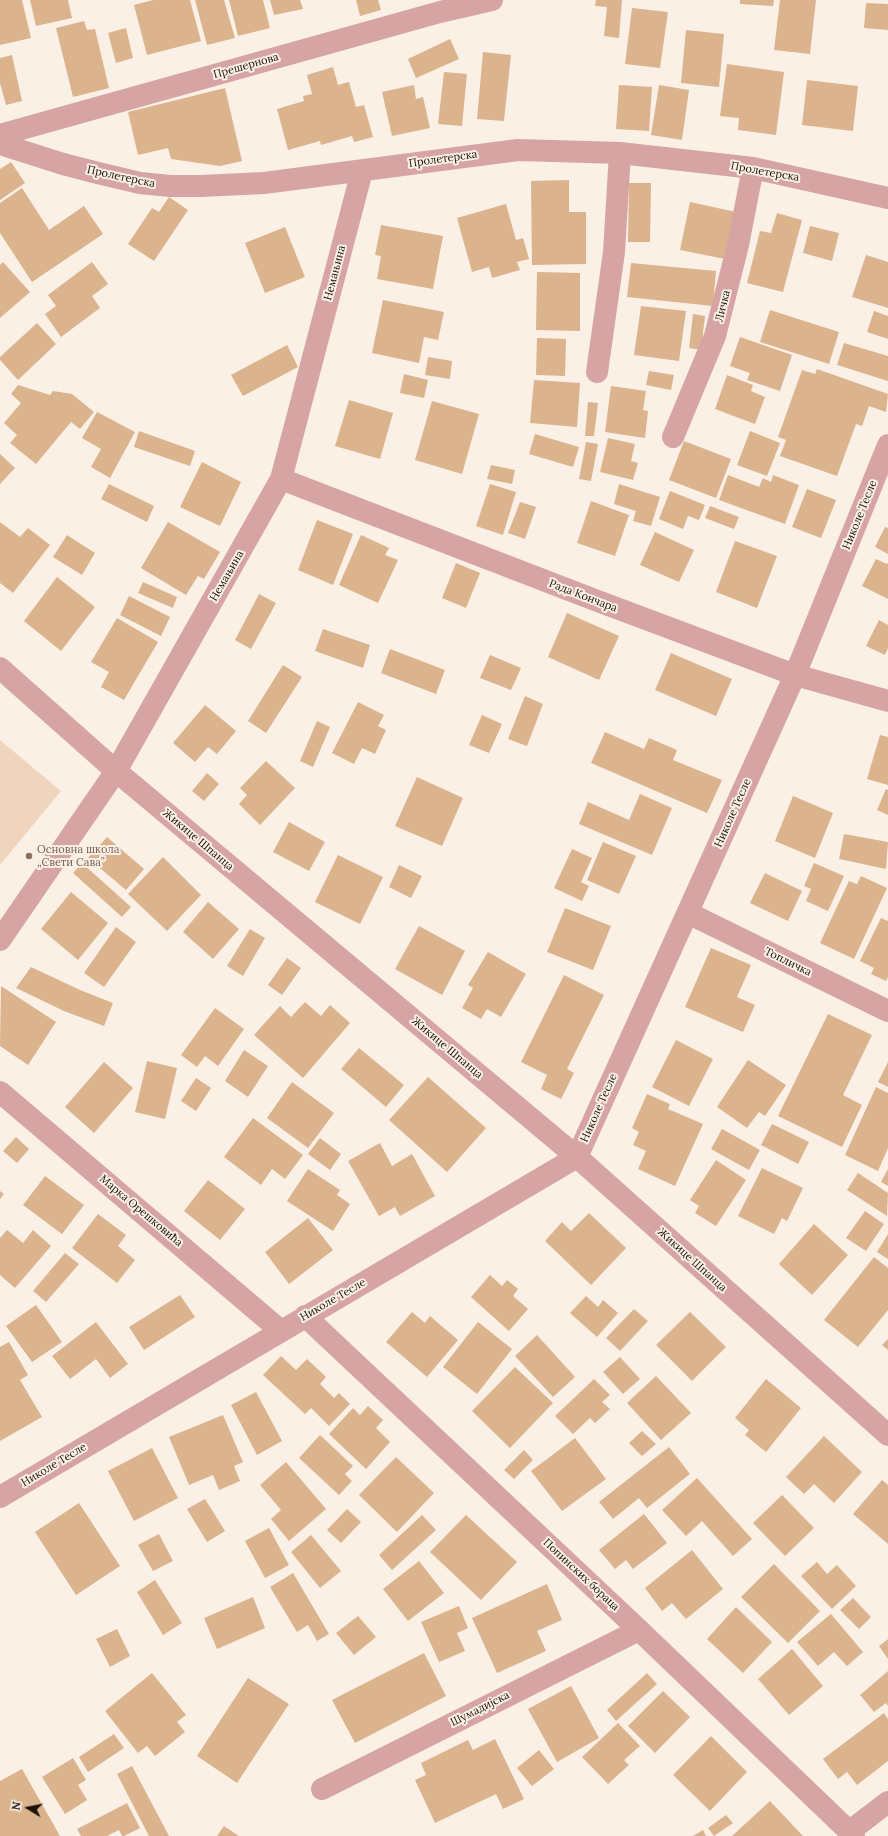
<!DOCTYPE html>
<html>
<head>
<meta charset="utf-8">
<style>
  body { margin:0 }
  #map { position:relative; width:888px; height:1836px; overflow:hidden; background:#fbf0e6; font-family:Lora,serif }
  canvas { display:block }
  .north { position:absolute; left:8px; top:1788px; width:40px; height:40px; -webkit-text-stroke:3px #fbf0e6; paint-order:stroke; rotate:280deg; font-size:11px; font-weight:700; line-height:16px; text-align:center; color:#1b1109 }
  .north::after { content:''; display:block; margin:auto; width:14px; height:18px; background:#1b1109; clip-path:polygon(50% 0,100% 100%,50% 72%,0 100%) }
</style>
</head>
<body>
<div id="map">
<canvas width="888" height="1836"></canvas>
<div class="north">N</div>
</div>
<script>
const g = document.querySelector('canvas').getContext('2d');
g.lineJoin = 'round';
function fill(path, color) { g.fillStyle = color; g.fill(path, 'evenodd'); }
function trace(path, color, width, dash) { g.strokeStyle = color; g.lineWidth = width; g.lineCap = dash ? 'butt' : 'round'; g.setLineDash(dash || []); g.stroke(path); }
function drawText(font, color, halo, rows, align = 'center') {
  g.font = font + ' Lora,serif'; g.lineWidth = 4; g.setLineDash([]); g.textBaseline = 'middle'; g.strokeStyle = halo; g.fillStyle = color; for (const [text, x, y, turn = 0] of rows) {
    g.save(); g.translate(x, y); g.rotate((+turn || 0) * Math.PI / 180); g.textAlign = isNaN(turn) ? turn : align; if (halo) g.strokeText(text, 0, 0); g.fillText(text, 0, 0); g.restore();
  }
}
const green = new Path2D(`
  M0,740L61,791L0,865Z`);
const building = new Path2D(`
  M0,0H22L31,38L0,45Z
  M30,0H68L72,18L36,26Z
  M153,0H190L201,41L147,55L134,5Z
  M195,0H224L235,38L207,45Z
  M229,0H263L270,28L238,36Z
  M270,0H300L303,9L274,15Z
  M356,0H378L381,10L360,16Z
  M596,0H622L619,38L604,36L607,7L595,6Z
  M740,0H774L773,6L740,4Z
  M780,0H816L810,54L774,50Z
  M866,3L888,4V30L864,28Z
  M632,8L668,12L660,68L625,64Z
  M84,21L87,30L95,29L109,88L73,97L56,28Z
  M126,28L133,58L116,63L108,33Z
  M686,30L724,34L719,87L681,83Z
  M450,39L459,59L416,78L408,59Z
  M483,52L511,55L504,121L477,119Z
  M12,55L22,101L6,105L0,83V58Z
  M727,64L784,72L776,135L738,130L739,118L720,116Z
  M333,67L338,85L349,82L356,107L364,105L373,137L354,142L352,136L321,145L320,141L288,150L277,109L304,101L303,96L312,94L307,75Z
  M444,72L467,74L462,126L438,124Z
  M807,80L858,86L853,131L802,125Z
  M414,85L416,99L423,97L430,128L392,136L382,92Z
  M619,85L652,87L649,131L616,129Z
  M659,85L689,90L682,140L651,135Z
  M225,88L242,161L220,166L171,159L168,148L138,155L128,112Z
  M11,162L25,183L0,200V169Z
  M569,180V212H586V264L532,265L531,181Z
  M629,183H651L650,242H628Z
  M22,188L49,230L84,206L103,234L32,282L0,233V203Z
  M169,197L188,210L154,261L128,244L152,208L159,212Z
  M690,202L736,212L725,259L680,250Z
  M506,204L516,240L523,238L529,259L517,262L520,270L492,278L489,267L472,272L457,218Z
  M777,213L802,220L783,292L747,283L760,231L771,233Z
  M381,225L443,236L433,289L377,279L381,256L375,255Z
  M810,226L839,233L832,261L803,253Z
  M285,227L305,277L265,293L245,243Z
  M866,255L888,262V308L852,297Z
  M3,262L30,292L0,318V265Z
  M92,262L108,284L92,296L100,308L61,337L45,314L56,306L48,295Z
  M631,263L716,271L713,306L627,297Z
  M537,272L580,273V331L536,330Z
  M383,300L444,312L438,340L424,337L419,363L372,353Z
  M641,306L686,311L679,361L634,355Z
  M770,310L839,332L829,364L760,342Z
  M874,311L888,316V339L867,332Z
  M693,314L705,316L701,350L689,348Z
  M37,323L56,344L18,380L0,360V357Z
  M740,337L792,355L780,391L747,380L750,373L730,366Z
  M537,338L566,339L565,376L536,375Z
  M844,343L888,356V381L837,365Z
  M287,345L298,367L243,396L231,375Z
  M428,357L452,361L450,379L425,375Z
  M817,369L888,394L886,412L869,406L862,426L856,424L837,476L780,456L786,440L778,437L802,370L815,374Z
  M649,371L674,375L671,390L646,385Z
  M404,374L428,380L424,398L400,393Z
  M727,375L753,385L751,391L765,397L755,424L715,409Z
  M534,380L580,383L577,427L530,423Z
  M18,385L50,395L53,391L72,394L94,412L80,429L71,422L36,464L10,443L17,435L4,423L21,403L11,394Z
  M611,386L646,391L643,410L648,411L645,438L605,432Z
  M349,400L393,413L380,459L335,446Z
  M432,401L479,414L462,474L415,460Z
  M588,402L598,403L594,436H585Z
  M97,412L135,432L110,478L91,467L101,449L82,438Z
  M139,431L195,451L190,466L134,447Z
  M750,431L780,443L767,476L737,465Z
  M535,434L579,447L573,467L529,454Z
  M608,438L635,444L631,461L638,463L633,480L600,472Z
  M684,441L731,459L716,498L669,480Z
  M586,442L598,444L591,481L579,479Z
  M0,454L15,468L0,484Z
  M202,462L241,482L220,526L180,507Z
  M491,465L515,470L512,484L487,479Z
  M728,475L759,487L763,478L771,482L773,475L799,485L785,524L719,500Z
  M109,484L154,506L147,522L101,499Z
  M490,484L516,492L503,535L476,526Z
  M619,484L660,497L651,526L633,521L636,511L614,504Z
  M807,489L836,500L821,538L792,527Z
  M670,491L705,505L699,520L688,516L683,529L659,519Z
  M591,501L629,515L615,556L577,543Z
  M520,502L536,507L525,539L508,533Z
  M710,506L739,517L734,529L705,518Z
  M317,520L353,534L333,585L298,570Z
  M0,522L20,537L28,528L50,545L13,593L0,583Z
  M168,522L220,552L204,579L198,576L186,595L141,568Z
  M885,527L888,528V554L875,547Z
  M655,532L694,550L679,582L640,565Z
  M67,535L95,553L82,575L53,557Z
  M361,535L389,548L385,555L398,560L378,603L339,585Z
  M735,541L777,556L757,608L716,592Z
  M876,559L887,564L888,562V599L862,586Z
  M456,563L480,573L466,608L442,598Z
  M57,577L95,607L61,651L24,621Z
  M143,582L177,597L173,608L138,593Z
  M259,594L276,603L251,649L235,640Z
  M129,596L170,617L161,636L120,615Z
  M567,613L619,636L599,680L548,657Z
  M117,618L158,642L124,700L101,687L109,672L91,662Z
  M879,620L888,625V648L885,655L866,646Z
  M323,629L370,645L363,668L315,651Z
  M390,649L445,670L436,694L381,673Z
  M671,653L732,679L716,716L655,690Z
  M490,655L521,668L511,690L480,678Z
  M283,665L302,677L266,733L248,721Z
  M525,696L543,704L527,746L508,739Z
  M358,702L384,715L378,726L386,730L375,754L362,748L354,764L332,753Z
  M205,705L236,731L217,754L208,747L195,762L173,743Z
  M482,715L502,724L489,753L469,745Z
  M317,721L330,727L313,767L300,761Z
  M605,732L644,749L649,738L677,750L673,760L722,780L707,813L591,763Z
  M880,735L888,737V785L867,779Z
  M266,761L295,788L260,825L239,804L247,795L240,788Z
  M207,773L219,784L204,801L192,791Z
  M417,777L463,798L442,846L395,826Z
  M886,789L888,790V815L877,810Z
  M640,794L672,808L652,855L579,824L588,802L629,820Z
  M793,796L833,813L815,858L775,841Z
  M289,822L325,842L309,871L273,852Z
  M844,834L888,842L886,869L839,859Z
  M107,837L144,869L126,890L88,858Z
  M603,842L636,856L619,894L587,880Z
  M572,849L592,858L581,882L589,886L582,901L554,888Z
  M338,855L383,877L360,924L315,902Z
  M163,857L201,895L167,931L128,894Z
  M82,863L131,907L122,917L73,873Z
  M814,863L844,876L828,911L806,901L811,889L804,886Z
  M399,865L422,876L411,898L389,887Z
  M765,873L802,891L788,921L750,903Z
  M861,876L887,888L854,959L820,943L849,881L857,884Z
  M71,892L108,923L78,960L41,929Z
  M208,902L239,929L213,959L183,932Z
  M565,908L611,926L593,970L547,952Z
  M881,918L888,921V977L886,981L871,974L874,968L860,961Z
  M419,926L465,951L442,995L395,969Z
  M116,927L136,942L104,987L84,973Z
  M250,929L265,938L243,976L227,966Z
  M711,948L751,965L737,997L755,1005L743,1032L685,1007Z
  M488,952L526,974L501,1017L487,1009L481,1019L462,1008L473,988L468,985Z
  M287,958L301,968L282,995L268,985Z
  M31,967L80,990L113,1003L104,1026L64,1011L16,988Z
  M564,975L604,995L567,1069L574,1073L561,1099L541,1089L547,1075L521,1062Z
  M1,986L56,1022L28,1065L0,1046Z
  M305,1002L321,1016L330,1005L350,1023L303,1078L254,1035L280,1006L291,1017Z
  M215,1008L244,1029L218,1066L205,1056L197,1067L181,1055Z
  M828,1014L872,1035L843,1095L862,1105L842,1147L778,1116Z
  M676,1040L713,1059L689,1106L652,1087Z
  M359,1048L404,1085L386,1107L341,1069Z
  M244,1050L268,1066L248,1097L225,1081Z
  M748,1060L786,1085L765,1116L759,1112L747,1128L717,1107Z
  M147,1061L177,1068L165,1119L135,1112Z
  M104,1062L133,1088L94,1133L65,1107Z
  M888,1062V1087L878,1082Z
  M428,1077L486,1128L447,1172L389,1120Z
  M196,1078L211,1088L196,1111L181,1101Z
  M292,1082L334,1113L308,1148L267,1118Z
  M876,1087L888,1093V1148L878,1171L845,1155Z
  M647,1094L670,1104L668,1109L703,1124L675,1186L638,1169L646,1151L633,1145L639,1132L632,1128Z
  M253,1118L303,1155L285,1179L272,1169L261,1185L224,1157Z
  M772,1124L809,1142L798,1164L761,1145Z
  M722,1129L760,1150L749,1170L711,1149Z
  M16,1137L29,1149L17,1163L3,1151Z
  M320,1138L341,1154L330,1170L308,1154Z
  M380,1143L392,1166L412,1154L435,1196L400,1216L395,1207L379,1216L348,1161Z
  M716,1160L746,1180L716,1226L695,1213L699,1206L690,1200Z
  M762,1168L803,1188L787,1221L782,1218L774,1234L738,1216Z
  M308,1169L340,1190L337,1195L350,1204L333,1231L287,1201Z
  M888,1169V1186L881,1182Z
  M858,1173L888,1193L887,1216L847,1190Z
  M45,1176L84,1205L62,1234L23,1205Z
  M208,1180L245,1209L220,1240L184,1211Z
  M0,1191L4,1194L0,1199Z
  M865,1211L884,1224L866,1251L846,1238Z
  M589,1213L626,1248L591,1285L545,1241L562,1222L571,1231Z
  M98,1214L126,1235L118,1246L135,1260L117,1283L72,1248Z
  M308,1218L333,1250L289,1284L265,1252Z
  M814,1224L848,1255L812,1295L779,1264Z
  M7,1230L23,1243L33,1230L51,1246L15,1288L0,1275V1238Z
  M888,1234V1259L877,1252Z
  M65,1253L79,1264L46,1302L33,1291Z
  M874,1257L888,1268V1310L858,1347L824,1320Z
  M490,1275L502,1286L507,1280L518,1289L513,1296L528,1309L509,1331L471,1297Z
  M180,1295L195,1317L144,1350L129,1327Z
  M586,1296L598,1307L603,1300L618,1313L597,1337L570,1313Z
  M36,1305L62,1342L32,1362L6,1326Z
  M634,1309L648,1321L620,1351L606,1338Z
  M412,1312L425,1323L430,1316L458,1340L427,1377L386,1342Z
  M690,1312L726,1347L692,1381L656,1345Z
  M96,1322L128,1364L110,1378L96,1359L70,1379L52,1356Z
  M478,1322L512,1349L477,1394L443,1367Z
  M537,1335L575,1377L553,1397L515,1356Z
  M888,1339V1350L882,1345Z
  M9,1342L28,1375L20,1380L42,1417L0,1441V1347Z
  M281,1356L296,1370L307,1359L326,1377L320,1384L334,1398L339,1393L350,1404L329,1426L311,1408L305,1414L263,1375Z
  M620,1357L640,1379L623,1394L603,1372Z
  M515,1367L553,1403L510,1448L472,1411Z
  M656,1376L691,1413L661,1440L627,1403Z
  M594,1379L610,1395L602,1402L610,1409L595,1423L590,1418L573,1434L555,1416Z
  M766,1379L801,1408L766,1452L745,1435L749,1430L735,1418Z
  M256,1392L282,1441L257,1455L231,1405Z
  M368,1406L383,1420L376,1428L390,1442L366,1469L329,1434L353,1408L360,1415Z
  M223,1415L243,1462L234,1466L240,1481L219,1490L213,1475L189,1485L169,1437Z
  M642,1431L656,1444L642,1456L629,1443Z
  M320,1435L353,1466L345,1474L352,1481L339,1495L299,1458Z
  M824,1436L862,1472L834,1503L814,1484L804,1494L786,1477Z
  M575,1438L606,1479L562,1511L531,1471Z
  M669,1447L690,1474L647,1508L639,1498L613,1519L599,1502Z
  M152,1448L178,1498L134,1521L108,1471Z
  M524,1450L533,1460L514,1479L504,1470Z
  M396,1457L434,1493L397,1532L359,1495Z
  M286,1462L326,1509L289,1541L271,1519L281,1510L260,1485Z
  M697,1478L752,1539L733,1556L702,1521L686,1536L662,1510Z
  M882,1480L888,1485V1544L853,1514Z
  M782,1495L814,1528L785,1556L753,1523Z
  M205,1499L225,1531L207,1542L187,1509Z
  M79,1503L120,1566L76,1595L35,1532Z
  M347,1509L361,1522L341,1543L327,1530Z
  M644,1514L667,1543L633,1569L626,1560L615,1569L599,1550Z
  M422,1515L436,1530L392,1570L379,1555Z
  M466,1515L517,1562L481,1600L430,1552Z
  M269,1528L289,1565L265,1578L245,1541Z
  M159,1534L173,1561L153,1571L138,1545Z
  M311,1535L341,1571L320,1588L291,1552Z
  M692,1550L723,1589L686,1619L672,1603L662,1611L645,1588Z
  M419,1561L444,1593L408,1621L383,1589Z
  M817,1562L827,1574L837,1565L856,1586L832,1609L801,1576Z
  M774,1564L820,1611L788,1643L741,1597Z
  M293,1573L329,1634L317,1641L308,1625L297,1632L270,1587Z
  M155,1580L182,1623L163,1635L137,1592Z
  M547,1584L562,1620L537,1631L546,1651L497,1673L472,1618Z
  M253,1597L265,1628L217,1649L204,1618Z
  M853,1598L871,1617L859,1629L840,1610Z
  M459,1606L468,1628L457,1633L465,1651L439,1662L421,1622Z
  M736,1607L772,1642L743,1673L707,1639Z
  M831,1614L863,1652L847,1666L834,1652L818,1666L797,1642Z
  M358,1616L376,1637L354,1655L336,1633Z
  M117,1629L130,1656L110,1667L96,1639Z
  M888,1639V1659L879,1646Z
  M792,1649L823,1686L789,1715L758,1679Z
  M424,1653L446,1696L355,1743L332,1700Z
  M888,1671V1706L886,1703L874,1712L860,1695Z
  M152,1673L186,1715L177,1722L185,1732L155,1756L147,1746L138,1753L105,1711Z
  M647,1673L657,1684L616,1721L607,1710Z
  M248,1678L289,1704L237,1783L197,1756Z
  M571,1686L599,1738L557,1762L528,1709Z
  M663,1691L690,1717L655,1753L628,1726Z
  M884,1713L888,1719V1761L857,1785L847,1772L838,1779L823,1759Z
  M618,1723L640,1746L624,1760L629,1765L608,1784L582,1757Z
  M114,1734L124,1748L88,1772L79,1757Z
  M711,1736L747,1772L710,1811L673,1775Z
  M495,1739L524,1799L503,1809L496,1794L435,1823L415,1780L426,1775L421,1763L468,1740L473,1750Z
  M539,1750L554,1769L532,1786L517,1768Z
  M73,1758L86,1780L78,1785L87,1800L65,1814L42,1777Z
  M132,1766L169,1836H149L117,1774Z
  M22,1769L60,1836H0V1781Z
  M770,1801L803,1836H732Z
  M127,1803L140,1828L124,1836H122L119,1830L107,1836H81L77,1829Z
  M726,1815L733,1823L714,1836L708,1828Z
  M224,1826L239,1836H217Z
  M703,1830L706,1836H693Z`);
const minor = new Path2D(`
  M0,135L440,12L492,0
  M0,144L63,164L102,174L140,183L170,186H201L264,183L518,150L620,153L753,168L888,198
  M597,372L614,252L620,153
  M673,437L715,336L738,245L753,168
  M281,479L595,600L795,675L888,701
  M0,668L116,771L577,1157L888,1435
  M688,913L888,1011
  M0,940L116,771L281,479L362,171
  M0,1092L281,1331
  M305,1316L639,1630L854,1836
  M0,1497L577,1157L795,675L888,445
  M322,1789L639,1630
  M850,1831L888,1802`);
const markers = [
  [29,856,4,"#8d6e63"]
];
const streetNames = [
  ["Прешернова",246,66,-16],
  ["Пролетерска",443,159,-8],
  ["Пролетерска",765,172,10],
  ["Пролетерска",121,177,12],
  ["Немањина",335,273,-75],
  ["Личка",723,306,-76],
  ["Николе Тесле",860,515,-68],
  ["Немањина",227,576,-60],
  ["Рада Кончара",583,596,21],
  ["Николе Тесле",733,813,-66],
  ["Жикице Шпанца",198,840,40],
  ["Топличка",788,962,26],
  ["Жикице Шпанца",447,1048,40],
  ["Николе Тесле",599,1108,-66],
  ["Марка Орешковића",141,1211,40],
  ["Жикице Шпанца",692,1260,42],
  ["Николе Тесле",333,1300,-30],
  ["Николе Тесле",54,1465,-31],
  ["Попинских бораца",581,1575,43],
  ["Шумадијска",480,1709,-27]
];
const educationNames = [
  ["Основна школа",37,850],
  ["„Свети Сава”",37,863]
];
fill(green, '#efd5be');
fill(building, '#dbb38d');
trace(minor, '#d6a5a3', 22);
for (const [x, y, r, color] of markers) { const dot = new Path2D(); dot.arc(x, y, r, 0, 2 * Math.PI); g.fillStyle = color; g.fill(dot); trace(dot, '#fbf0e6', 1.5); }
drawText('11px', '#1b1109', '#fbf0e6', streetNames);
drawText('11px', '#785e54', '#fbf0e6', educationNames, 'left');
</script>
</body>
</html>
